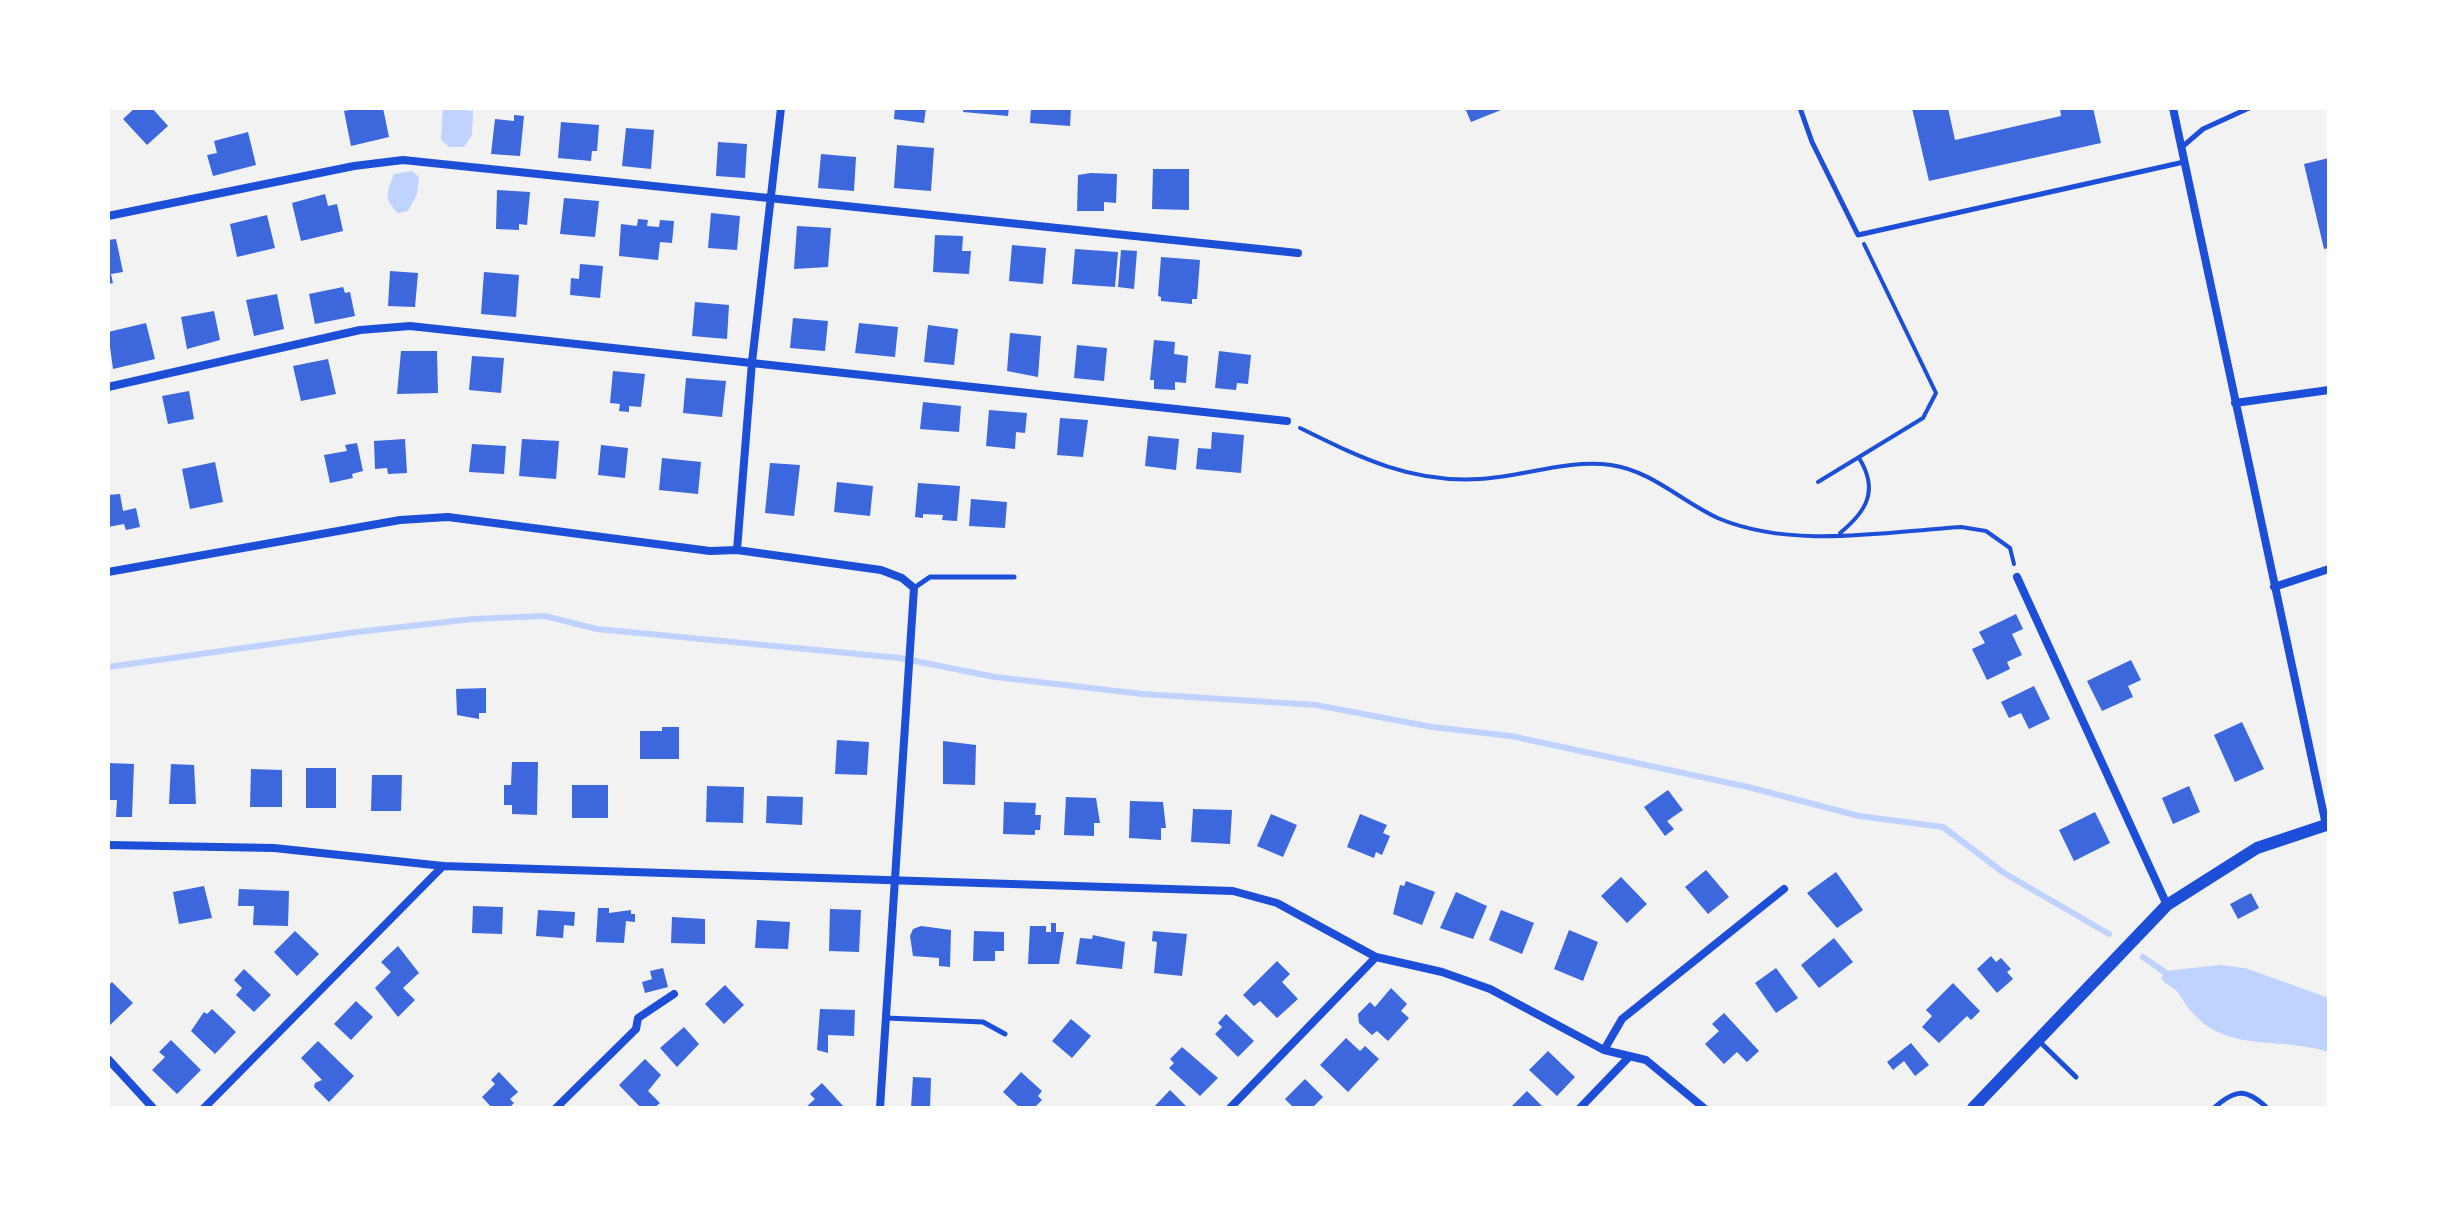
<!DOCTYPE html>
<html>
<head>
<meta charset="utf-8">
<style>
  body { margin:0 }
  #map { position:relative; width:2437px; height:1216px; overflow:hidden; background:#f2f2f2; font-family:"Golos Text",sans-serif }
  canvas { display:block }
  .frame { position:absolute; inset:0; border:110px solid #fff; pointer-events:none }
</style>
</head>
<body>
<div id="map">
<canvas width="2437" height="1216"></canvas>
<div class="frame"></div>
</div>
<script>
const g = document.querySelector('canvas').getContext('2d');
g.lineJoin = 'round';
function fill(path, color) { g.fillStyle = color; g.fill(path, 'evenodd'); }
function trace(path, color, width, dash) { g.strokeStyle = color; g.lineWidth = width; g.lineCap = dash ? 'butt' : 'round'; g.setLineDash(dash || []); g.stroke(path); }
const water = new Path2D(`
  M443,108L473,111L472,135L464,147H449L441,140Z
  M412,171L419,177L417,194L408,211L398,213C383,199 387,192 394,174Z
  M2220,965L2245,968L2329,998V1052C2269,1034 2216,1058 2179,994C2175,987 2165,985 2161,978L2166,971Z`);
const stream = new Path2D(`
  M108,667L357,632L473,619L545,616L597,629L900,658L995,677L1143,694L1316,705L1432,727L1511,736L1748,787L1859,816L1943,827L2004,873L2109,934
  M2143,957L2170,976`);
const building = new Path2D(`
  M135,108H152L168,126L147,145L123,119Z
  M359,108H383L389,137L351,146L344,111Z
  M895,108H926L924,123L894,119Z
  M964,108H1009L1008,116L963,112Z
  M1031,108H1071L1070,126L1030,123Z
  M1465,108H1506L1471,122Z
  M1912,108H1948L1955,140L2061,116L2060,108H2093L2101,143L1929,181Z
  M514,115L524,116L520,156L491,154L495,119L514,121Z
  M561,122L599,125L597,151H592L591,161L558,158Z
  M626,128L654,130L651,169L622,166Z
  M248,132L256,165L213,176L207,155L217,153L214,141Z
  M718,142L747,144L745,178L716,176Z
  M897,145L934,148L931,191L894,188Z
  M821,154L856,157L854,191L818,188Z
  M2329,158V248L2324,249L2304,164Z
  M1153,169H1189V210L1152,209Z
  M1091,173L1117,174L1116,203L1104,202V211H1077L1078,175Z
  M497,190L530,192L527,225L519,224V230L496,229Z
  M325,194L328,206L337,204L343,231L301,241L292,203Z
  M564,198L599,201L595,237L560,234Z
  M711,213L740,216L737,250L708,248Z
  M267,215L275,248L237,257L230,224Z
  M638,219L648,220L647,226L659,227L660,220L674,221L672,243L660,242L658,260L619,256L621,224L637,226Z
  M797,226L831,228L828,267L794,269Z
  M935,235L963,236L962,251H971L969,274L933,272Z
  M116,239L123,272L111,274L113,283L108,284V240Z
  M1012,245L1046,248L1043,284L1009,281Z
  M1075,249L1118,252L1115,287L1072,284Z
  M1121,250L1137,251L1134,289L1118,287Z
  M1161,257L1200,260L1197,299H1192V304L1161,301V297L1158,296Z
  M580,264L603,266L600,298L570,295L571,278L579,279Z
  M390,271L418,273L415,307L388,306Z
  M484,272L519,275L516,317L481,314Z
  M343,287L345,293L350,292L355,316L315,324L309,294Z
  M277,294L284,329L254,336L246,300Z
  M695,302L729,305L727,339L692,336Z
  M214,311L220,340L187,349L181,317Z
  M793,318L828,321L825,351L790,348Z
  M146,323L155,359L113,369L108,332Z
  M859,323L898,327L895,357L855,353Z
  M928,325L958,329L954,365L924,362Z
  M1010,333L1041,336L1038,377L1007,371Z
  M1154,340L1175,342L1174,354L1188,356L1186,383L1175,382V390L1154,389V380H1150Z
  M1077,345L1107,348L1104,381L1074,378Z
  M401,351H437L438,393L397,394Z
  M1219,351L1251,355L1248,384L1237,383L1236,390L1215,388Z
  M472,356L504,358L501,393L469,390Z
  M328,359L336,394L301,401L293,366Z
  M613,371L645,374L641,407L629,406V412L619,411L620,404L610,403Z
  M686,378L726,381L722,417L683,413Z
  M189,391L194,419L168,424L162,396Z
  M923,402L961,406L959,432L920,429Z
  M989,410L1027,413L1025,433L1016,432L1015,449L986,446Z
  M1060,418L1088,420L1083,457L1057,455Z
  M1212,432L1244,435L1241,473L1196,469L1198,448L1211,449Z
  M1148,436L1179,439L1176,470L1145,466Z
  M405,439L407,473L388,474L387,468L375,469L374,441Z
  M522,439L559,441L556,479L519,476Z
  M357,443L363,471L352,474L353,478L330,483L324,455L347,451L345,445Z
  M472,444L506,446L504,474L469,472Z
  M601,445L628,448L625,478L598,475Z
  M662,458L701,462L698,494L659,490Z
  M215,462L223,502L190,509L182,469Z
  M770,463L800,465L794,516L765,513Z
  M837,482L873,486L870,516L834,512Z
  M918,483L960,486L957,521L942,520L943,515L923,514V518L915,517Z
  M120,494L123,511L136,508L140,527L126,530L124,524L108,527V495Z
  M971,499L1007,502L1005,528L969,526Z
  M2016,614L2023,629L2012,634L2022,655L2007,662L2010,669L1987,680L1972,649L1985,643L1979,632Z
  M2131,660L2141,680L2128,686L2133,697L2102,711L2087,681Z
  M2034,686L2050,719L2029,729L2021,713L2009,718L2001,702Z
  M486,688V713H479V719L457,715L456,689Z
  M2242,722L2264,769L2235,782L2214,735Z
  M662,727H679V759H640V731H662Z
  M837,740L869,742L867,775L835,774Z
  M943,741L976,745L975,785L943,784Z
  M512,762H538L537,815L512,814V805H504V785H511Z
  M108,763L134,764L132,817H116L117,800H108Z
  M171,764L194,765L196,804H169Z
  M306,768H336V808H306Z
  M251,769L282,770V807H250Z
  M372,775H402L401,811H371Z
  M572,785H608V818H572Z
  M707,786L744,787L743,823L706,822Z
  M2189,786L2200,812L2173,824L2162,798Z
  M1668,790L1683,810L1667,821L1674,829L1665,836L1644,807Z
  M767,796L803,797L802,825L766,823Z
  M1066,797L1096,798L1100,823H1094V836L1064,835Z
  M1130,801L1163,802L1166,828H1161V840L1129,838Z
  M1004,802L1036,803L1035,815H1041L1040,830H1035V835L1003,834Z
  M1193,809L1232,810L1230,844L1191,842Z
  M2095,812L2110,843L2074,861L2059,830Z
  M1271,814L1297,825L1283,857L1257,846Z
  M1360,814L1387,825L1383,833L1390,836L1382,855L1376,852L1374,858L1347,847Z
  M1706,870L1729,897L1708,914L1685,887Z
  M1836,872L1863,910L1837,928L1807,893Z
  M1621,877L1647,904L1627,923L1601,896Z
  M1406,881L1435,892L1422,925L1393,914L1400,885L1404,886Z
  M204,886L212,918L179,924L173,892Z
  M239,889L289,891L288,926L253,925L254,906H238Z
  M1456,892L1487,906L1473,939L1440,928Z
  M2251,893L2259,908L2238,919L2230,904Z
  M473,906L503,907L502,934L472,933Z
  M598,908H609V913L631,910V914H635V922L626,921L624,943L596,942Z
  M830,909L861,910L859,952L829,951Z
  M538,910L575,912L574,926L564,925L563,938L536,936Z
  M1501,910L1534,923L1522,954L1489,940Z
  M672,917L705,919V944L671,943Z
  M757,920L790,922L788,949L755,948Z
  M1051,923H1056V932H1064L1059,964H1028L1030,926H1046V932H1051Z
  M921,926L951,930L950,967L939,966V958L913,956L910,936L913,929Z
  M1569,930L1598,942L1583,981L1554,969Z
  M295,931L319,954L297,976L274,952Z
  M974,931L1004,932V951H995V961H973Z
  M1153,931L1187,934L1182,976L1154,973L1157,942L1152,941Z
  M1093,935L1125,942L1122,969L1076,964L1080,938L1092,939Z
  M1834,938L1853,962L1819,988L1801,965Z
  M398,946L419,973L403,988L415,1000L398,1017L375,988L391,972L381,962Z
  M1991,956L1996,962L2001,958L2011,969L2007,972L2013,979L1997,993L1977,969Z
  M1277,961L1290,974L1282,982L1298,999L1277,1018L1260,1001L1254,1006L1243,995Z
  M663,968L668,987L645,993L642,982L652,979L650,971Z
  M1776,968L1798,998L1776,1013L1755,983Z
  M244,969L271,995L254,1012L236,995L242,988L234,980Z
  M112,982L133,1003L108,1027V986Z
  M1953,983L1980,1011L1971,1020L1967,1016L1939,1043L1922,1027L1932,1016L1926,1010Z
  M725,985L744,1005L724,1024L705,1004Z
  M1391,988L1407,1004L1401,1011L1409,1018L1388,1041L1377,1031L1372,1035L1359,1023L1358,1014L1370,1002L1375,1007Z
  M356,1001L373,1017L351,1040L334,1024Z
  M212,1009L236,1032L215,1054L191,1031L204,1012L207,1014Z
  M820,1009L855,1010L854,1036L828,1035V1053L817,1050Z
  M1724,1013L1759,1051L1747,1062L1737,1052L1724,1064L1705,1044L1719,1031L1712,1024Z
  M1226,1014L1254,1041L1238,1057L1215,1034L1222,1027L1218,1023Z
  M1071,1019L1091,1036L1072,1058L1052,1041Z
  M684,1027L699,1044L677,1067L660,1048Z
  M1346,1038L1360,1051L1365,1046L1379,1059L1348,1092L1320,1065Z
  M171,1040L201,1070L177,1094L152,1070L165,1057L159,1052Z
  M318,1041L354,1076L329,1102L314,1087L315,1083L322,1080L301,1058Z
  M1911,1043L1929,1065L1915,1076L1904,1061L1893,1070L1887,1062Z
  M1182,1047L1218,1078L1200,1096L1169,1068L1174,1063L1170,1059Z
  M1548,1051L1575,1077L1557,1096L1529,1070Z
  M645,1059L661,1075L648,1091L660,1103L654,1108H641L619,1085Z
  M499,1072L518,1092L510,1099L514,1103L509,1108H492L482,1097L495,1084L491,1080Z
  M1021,1072L1042,1091L1038,1096L1042,1100L1034,1108H1020L1003,1092Z
  M913,1077L931,1078L930,1108H911Z
  M1305,1079L1323,1097L1312,1108H1294L1285,1099Z
  M822,1083L845,1108H805L815,1099L810,1094Z
  M1170,1090L1188,1108H1153Z
  M1527,1091L1544,1108H1510Z`);
const path = new Path2D(`
  M1300,428C1359,457 1410,483 1479,479C1523,477 1566,459 1611,465C1653,471 1683,503 1720,519C1794,549 1883,532 1961,527L1986,531L2010,548L2014,564
  M1818,482L1923,418L1936,393L1864,244
  M1840,533C1867,511 1879,490 1859,458`);
const service = new Path2D(`
  M1800,108L1812,142L1858,235L2184,162
  M2182,147L2203,129L2249,108
  M914,588L930,577H1014
  M886,1018L983,1022L1005,1034
  M2040,1042L2076,1077
  M2214,1108C2235,1089 2246,1088 2267,1108`);
const minor = new Path2D(`
  M2173,108L2326,825
  M108,216L354,166L403,160L1298,253
  M108,387L360,330L410,326L1287,421
  M2235,403L2329,390
  M737,550L752,362L781,108
  M108,572L400,520L448,517L710,551L737,550L881,570L902,578L914,588L880,1108
  M2017,577L2167,905
  M2274,587L2329,569
  M108,845L274,848L443,866L1233,891L1277,903L1376,957L1442,972L1490,989L1604,1050L1646,1060L1704,1108
  M1604,1050L1622,1019L1784,889
  M108,1059L153,1108
  M204,1108L443,866
  M556,1108L636,1029L638,1018L674,994
  M1230,1108L1376,957
  M1580,1108L1629,1057`);
const tertiary = new Path2D(`
  M1973,1108L2167,905L2257,848L2329,824`);
fill(water, '#bfd3fe');
trace(stream, '#bfd3fe', 6);
fill(building, '#3d67dc');
trace(path, '#1d4ed8', 4);
trace(service, '#1d4ed8', 5);
trace(minor, '#1d4ed8', 8);
trace(tertiary, '#1d4ed8', 12);
</script>
</body>
</html>
